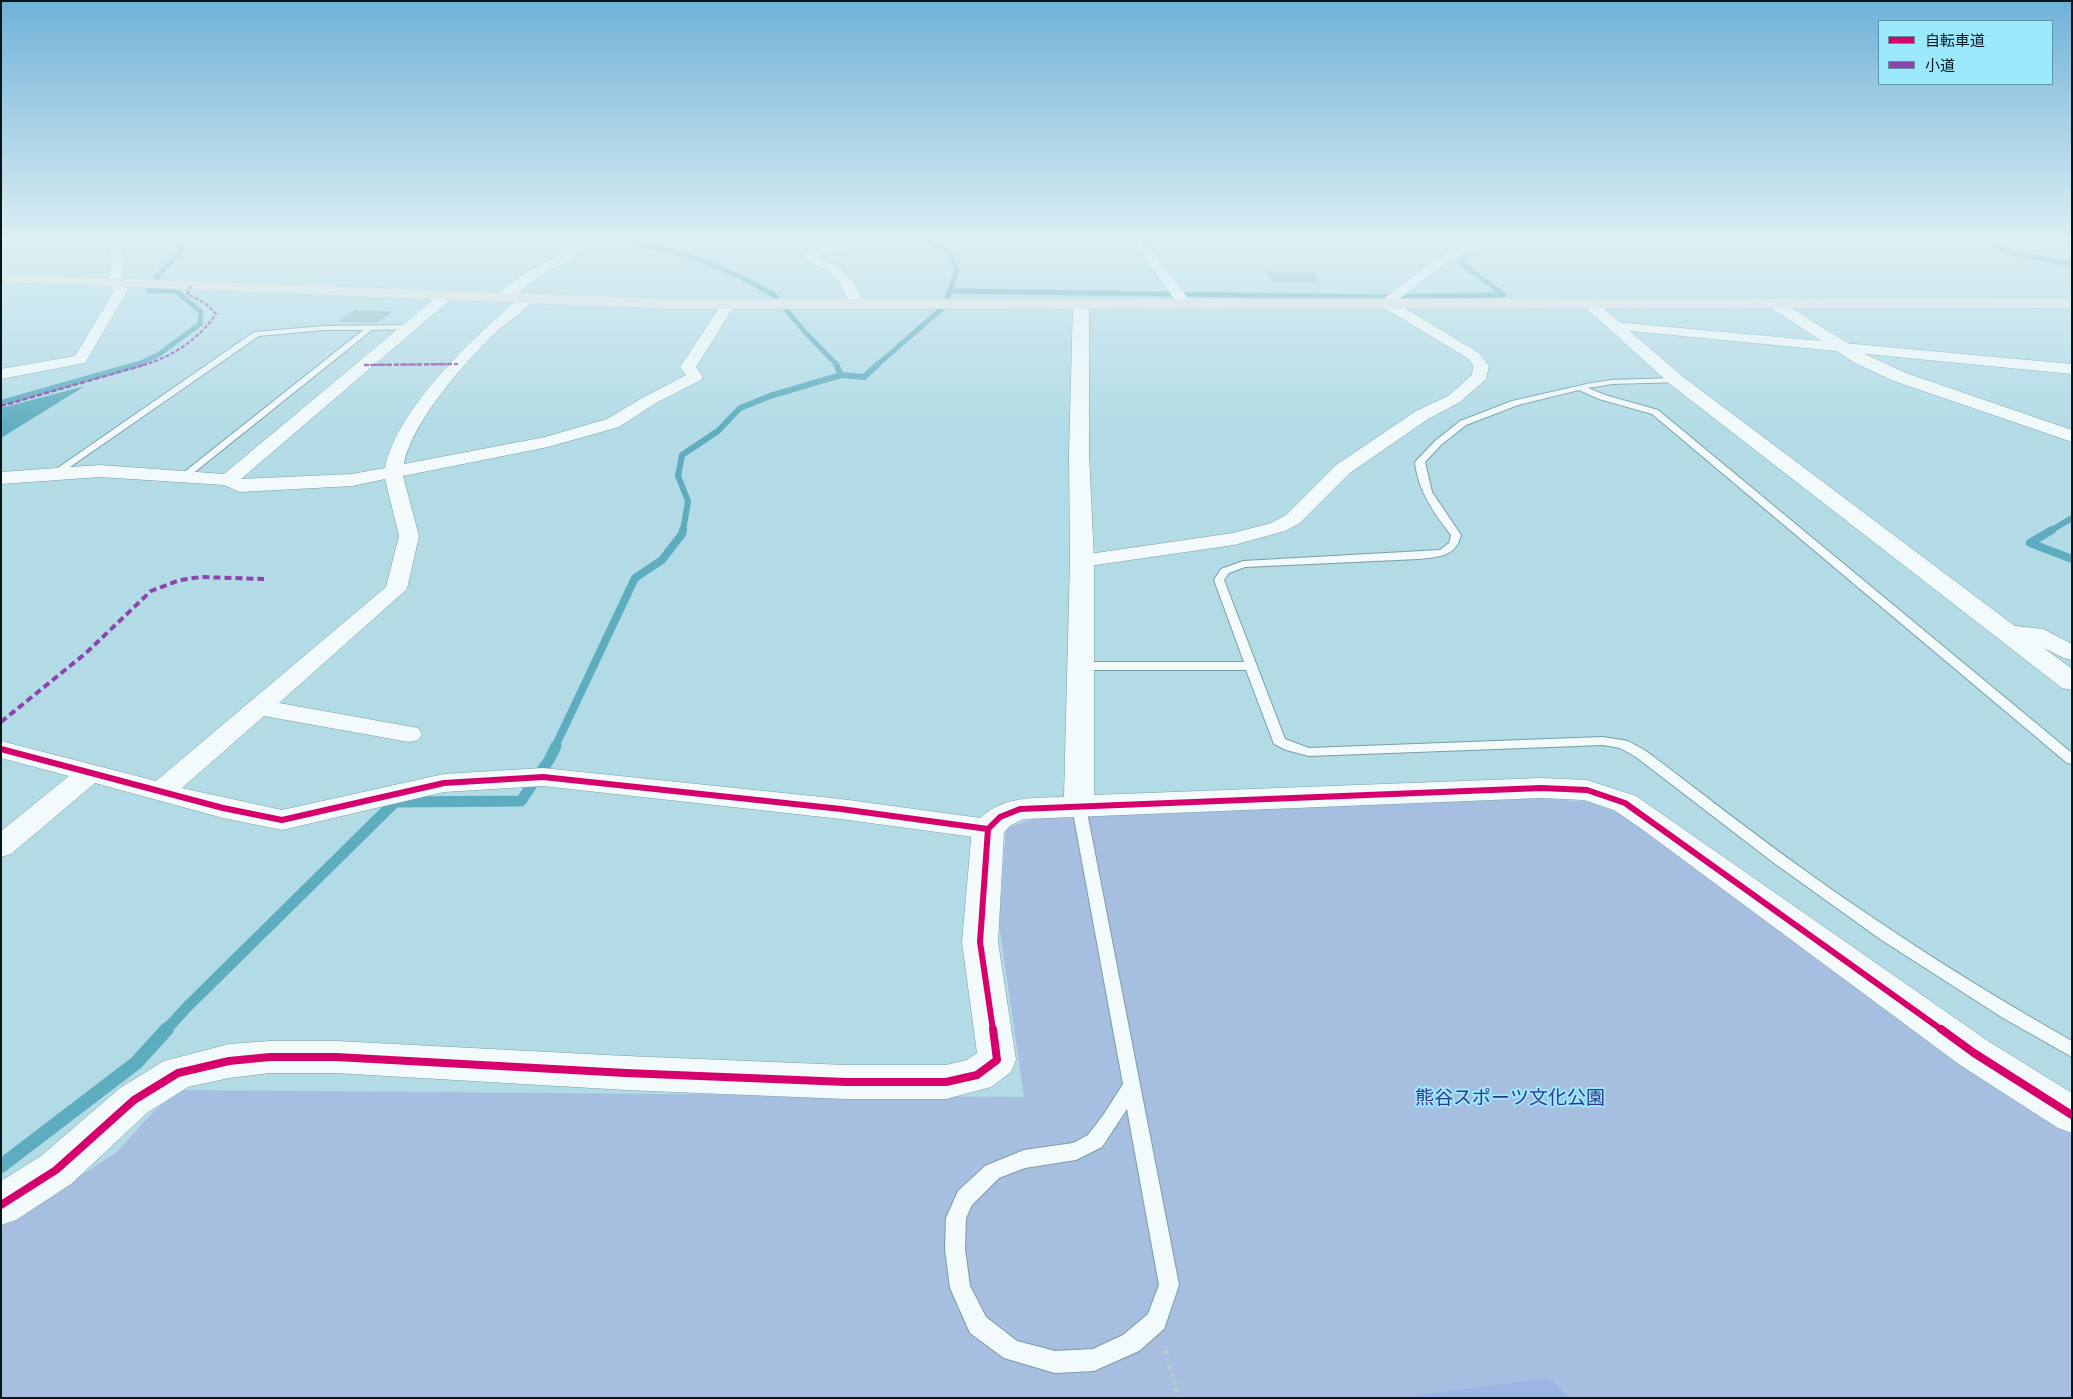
<!DOCTYPE html>
<html>
<head>
<meta charset="utf-8">
<style>
  body { margin:0 }
  #map { position:relative; width:2073px; height:1399px; overflow:hidden; background:#b2dbe6; font-family:"Varela Round","Noto Sans JP",sans-serif }
  canvas { display:block }
  .frame { position:absolute; inset:0; border:2px solid #01171c; pointer-events:none }
  .legend { position:absolute; left:1878px; top:20px; width:175px; height:65px; box-sizing:border-box; background:#9ce8fc; border:1px solid #5e94a2; margin:0; padding:6px 9px; list-style:none; font-size:15px; color:#01171c }
  .legend li { display:flex; align-items:center; gap:10px; height:25px }
  .legend b { width:25px; border:1px solid #5e94a2 }
</style>
</head>
<body>
<div id="map">
<canvas width="2073" height="1399"></canvas>
<div class="frame"></div>
<ul class="legend">
<li><b style="height:6px;background:#d6006c"></b>自転車道</li>
<li><b style="height:6px;background:#8e44ad"></b>小道</li>
</ul>
</div>
<script>
const g = document.querySelector('canvas').getContext('2d');
g.lineJoin = 'round';
function fill(path, color) { g.fillStyle = color; g.fill(path, 'evenodd'); }
function trace(path, color, width, dash) { g.strokeStyle = color; g.lineWidth = width; g.lineCap = dash ? 'butt' : 'round'; g.setLineDash(dash || []); g.stroke(path); }
function drawText(font, color, halo, rows, align = 'center') {
  g.font = font + ' "Varela Round","Noto Sans JP",sans-serif'; g.lineWidth = 4; g.setLineDash([]); g.textBaseline = 'middle'; g.strokeStyle = halo; g.fillStyle = color; for (const [text, x, y, turn = 0] of rows) {
    g.save(); g.translate(x, y); g.rotate((+turn || 0) * Math.PI / 180); g.textAlign = isNaN(turn) ? turn : align; if (halo) g.strokeText(text, 0, 0); g.fillText(text, 0, 0); g.restore();
  }
}
const green = new Path2D(`
  M1539,798L1588,802L1631,817L2072,1129V1398H1V1227L117,1152L155,1110L183,1090L1024,1097L999,924L1006,828L1036,818Z`);
const forest = new Path2D(`
  M1549,1378L1570,1398H1399Z`);
const water = new Path2D(`
  M85,386L1,438V408Z`);
const streamFar4 = new Path2D(`
  M621,238L698,259L743,278L774,295L804,331L837,365
  M1998,238L1999,248L2007,252L2072,265
  M950,291L1377,297L1504,295L1461,263L1473,242L1486,238
  M136,365L158,355L200,324L201,312L176,291H149L159,274L181,252L184,238
  M877,365L944,307L957,270L950,254L924,238`);
const streamFar3 = new Path2D(`
  M836,364L841,375
  M1,403L139,364
  M683,531L688,501L678,476L682,455L718,431L740,408L770,396L841,375L864,377L878,364
  M2050,531L2072,518`);
const streamFar2 = new Path2D(`
  M2052,530L2030,543L2072,559
  M555,747L635,578L662,560L682,534L683,530`);
const streamFar1 = new Path2D(`
  M166,1030L187,1007L395,802L521,801L549,760L556,746`);
const stream = new Path2D(`
  M1,1166L136,1063L167,1029`);
const building = new Path2D(`
  M1268,272H1313L1318,282H1272Z
  M355,311L391,312L377,322L340,321Z`);
const path = new Path2D(`
  M1165,1350L1179,1398`);
const lane = new Path2D(`
  M409,325L413,327L412,329L372,330L186,479L183,480L178,477L363,330H324L259,336L57,476H51L49,474L254,332L324,326Z
  M1676,378L1680,380L1679,382L1612,384L1588,388L1605,395L1658,410L2072,753V764L2067,763L1652,414L1599,399L1579,390L1518,405L1466,425L1441,445L1425,462L1432,492L1461,535C1456,557 1438,557 1419,559L1245,567L1229,573L1224,580L1285,739L1309,748L1603,737L1628,741L1646,751C1699,791 1752,833 1807,872C1892,933 1980,989 2072,1041V1057L2003,1018L1880,939L1774,863L1636,757L1620,748L1603,745L1309,756L1286,750L1274,744L1246,670H1081L1075,666L1081,662H1244L1214,580L1221,569L1243,561L1440,550L1449,543L1451,535C1434,513 1418,491 1415,462L1435,441L1460,421L1512,401L1591,383L1612,380Z
  M1079,802L1084,804L1086,807L1179,1285L1164,1329L1139,1351L1094,1371L1055,1373L1004,1358L970,1333L950,1288L945,1249L946,1218L958,1191L985,1166L1024,1150L1073,1143L1088,1135L1104,1114L1123,1084L1072,807L1074,804ZM1127,1109L1159,1285L1148,1314L1123,1335L1093,1349L1055,1351L1017,1341L986,1317L970,1286L965,1249L966,1218L972,1205L999,1178L1025,1168L1076,1160L1102,1147Z`);
const street = new Path2D(`
  M19,238H49L43,242L1,248V240Z
  M108,238H120L123,267L121,282L128,290L85,363L1,379V369L75,356L114,291L107,283L111,267Z
  M533,238H550L573,246L577,255L531,282L508,301H498L496,298C512,277 541,264 564,253V251L535,241Z
  M1130,238H1142L1190,301L1192,304L1190,307H1180Z
  M1490,238H1508L1506,241L1462,255L1444,265L1396,301V303L1479,353L1489,366L1486,379L1460,402L1428,419L1350,473L1300,523L1285,531L1234,545L1082,567L1075,565L1071,561L1075,557L1082,555L1233,533L1271,523L1286,515L1336,465L1416,411L1448,396L1472,375L1473,366L1469,359L1384,308L1382,300L1436,259L1454,249Z
  M844,242L850,246L848,249L820,256C844,270 854,278 864,305L857,309C846,306 845,289 838,280C829,269 812,266 803,255L805,252Z
  M446,292L451,293L453,296L451,299L241,479L352,474L385,468C398,406 475,337 521,296H531L533,299C523,313 506,323 493,335C463,364 411,424 404,464L545,437L607,419L644,397L686,375L680,367L723,302H733L735,305L696,367L703,377L701,380L656,403L619,427L548,447L403,476L419,536L407,589L279,703L418,728L422,734L418,740L409,742L264,716L182,788L282,810L444,774L543,768L841,799L988,819L998,822L1002,829L998,836L988,839L841,819L543,786L444,792L282,830L223,818L95,783L11,854L1,857V831L69,776L1,758V741L156,781L386,587L399,536L385,479L352,486L240,492L224,485L100,477L1,484V472L100,465L224,474L441,293Z
  M1615,322L2072,364V374L1610,329L1608,326L1610,323Z
  M2006,625L2043,629L2072,644V660L2064,658L2030,641L1998,637L1994,632L1998,627Z`);
const secondary = new Path2D(`
  M1773,298L1778,300L1867,355L1906,373L2072,430V442L1894,381L1855,363L1768,306L1765,303L1768,300Z
  M1081,299L1086,301L1089,304V453L1094,561V795L1541,778L1587,780L1636,796L1988,1041L2072,1093V1133L2058,1128L1960,1065L1643,830L1614,810L1584,800L1541,798L1024,819L1011,825L1004,832L998,942L1016,1060L1011,1072L991,1087L946,1099H846L626,1090L336,1073H270L229,1078L188,1087L148,1112L71,1184L16,1220L1,1225V1181L41,1156L120,1088L164,1061L229,1044L270,1041H336L626,1056L846,1065H946L967,1060L977,1053L962,942L972,829C992,796 1030,798 1064,797L1070,561L1069,453L1073,304L1076,301Z
  M1591,300L1596,302L1682,376L2072,669V690L2062,688L1670,384L1586,308L1583,305L1586,302Z`);
const primary = new Path2D(`
  M1,274L674,299L2072,298V308L674,309L1,282Z`);
const quietFar2 = new Path2D(`
  M1143,247L1164,238
  M143,365C172,357 199,339 216,314L205,303L187,294L191,286
  M364,365L460,364`);
const quietFar1 = new Path2D(`
  M364,365L455,364
  M1,406L147,364`);
const quiet = new Path2D(`
  M1,722L86,653L151,591L180,580L201,577L264,579`);
const cyclewayFar1 = new Path2D(`
  M1,749L223,808L282,820L444,783L543,777L841,809L988,829
  M993,1030L980,942L988,829L1000,817L1020,809L1541,788L1587,790L1625,803L1942,1030`);
const cycleway = new Path2D(`
  M1941,1029L1974,1053L2072,1115
  M1,1205L56,1170L134,1100L178,1073L229,1061L270,1057H336L626,1073L846,1082H946L977,1075L997,1060L993,1029`);
const nearParknames = [
  ["熊谷スポーツ文化公園",1510,1099]
];
fill(green, '#a6bedf');
fill(forest, '#9cb5e5');
fill(water, '#5dacbf');
trace(streamFar4, '#5dacbf', 5);
trace(streamFar3, '#5dacbf', 6);
trace(streamFar2, '#5dacbf', 8);
trace(streamFar1, '#5dacbf', 11);
trace(stream, '#5dacbf', 14);
fill(building, '#8ebbc1');
trace(building, '#8dafb4', 1);
trace(lane, '#7b9da5', 2);
trace(street, '#7b9da5', 1);
trace(secondary, '#7b9da5', 1);
trace(primary, '#a7bbc0', 1);
trace(path, '#bbc7cb', 5, [4, 4]);
fill(lane, '#f3fafb');
fill(street, '#f3fafb');
fill(secondary, '#f3fafb');
fill(primary, '#e6e5e4');
trace(quietFar2, '#8e44ad', 2, [4, 2]);
trace(quietFar1, '#8e44ad', 2.5, [5, 2.5]);
trace(quiet, '#8e44ad', 4, [7, 4]);
trace(cyclewayFar1, '#d6006c', 6);
trace(cycleway, '#d6006c', 8);
const sky = g.createLinearGradient(0, 0, 0, 434);
sky.addColorStop(0, '#70b1d8');
sky.addColorStop(0.55, '#dceff4');
sky.addColorStop(1, '#dceff400');
g.fillStyle = sky;
g.fillRect(0, 0, 2073, 434);
drawText('19px', '#333590', '#9ce8fc', nearParknames);
</script>
</body>
</html>
